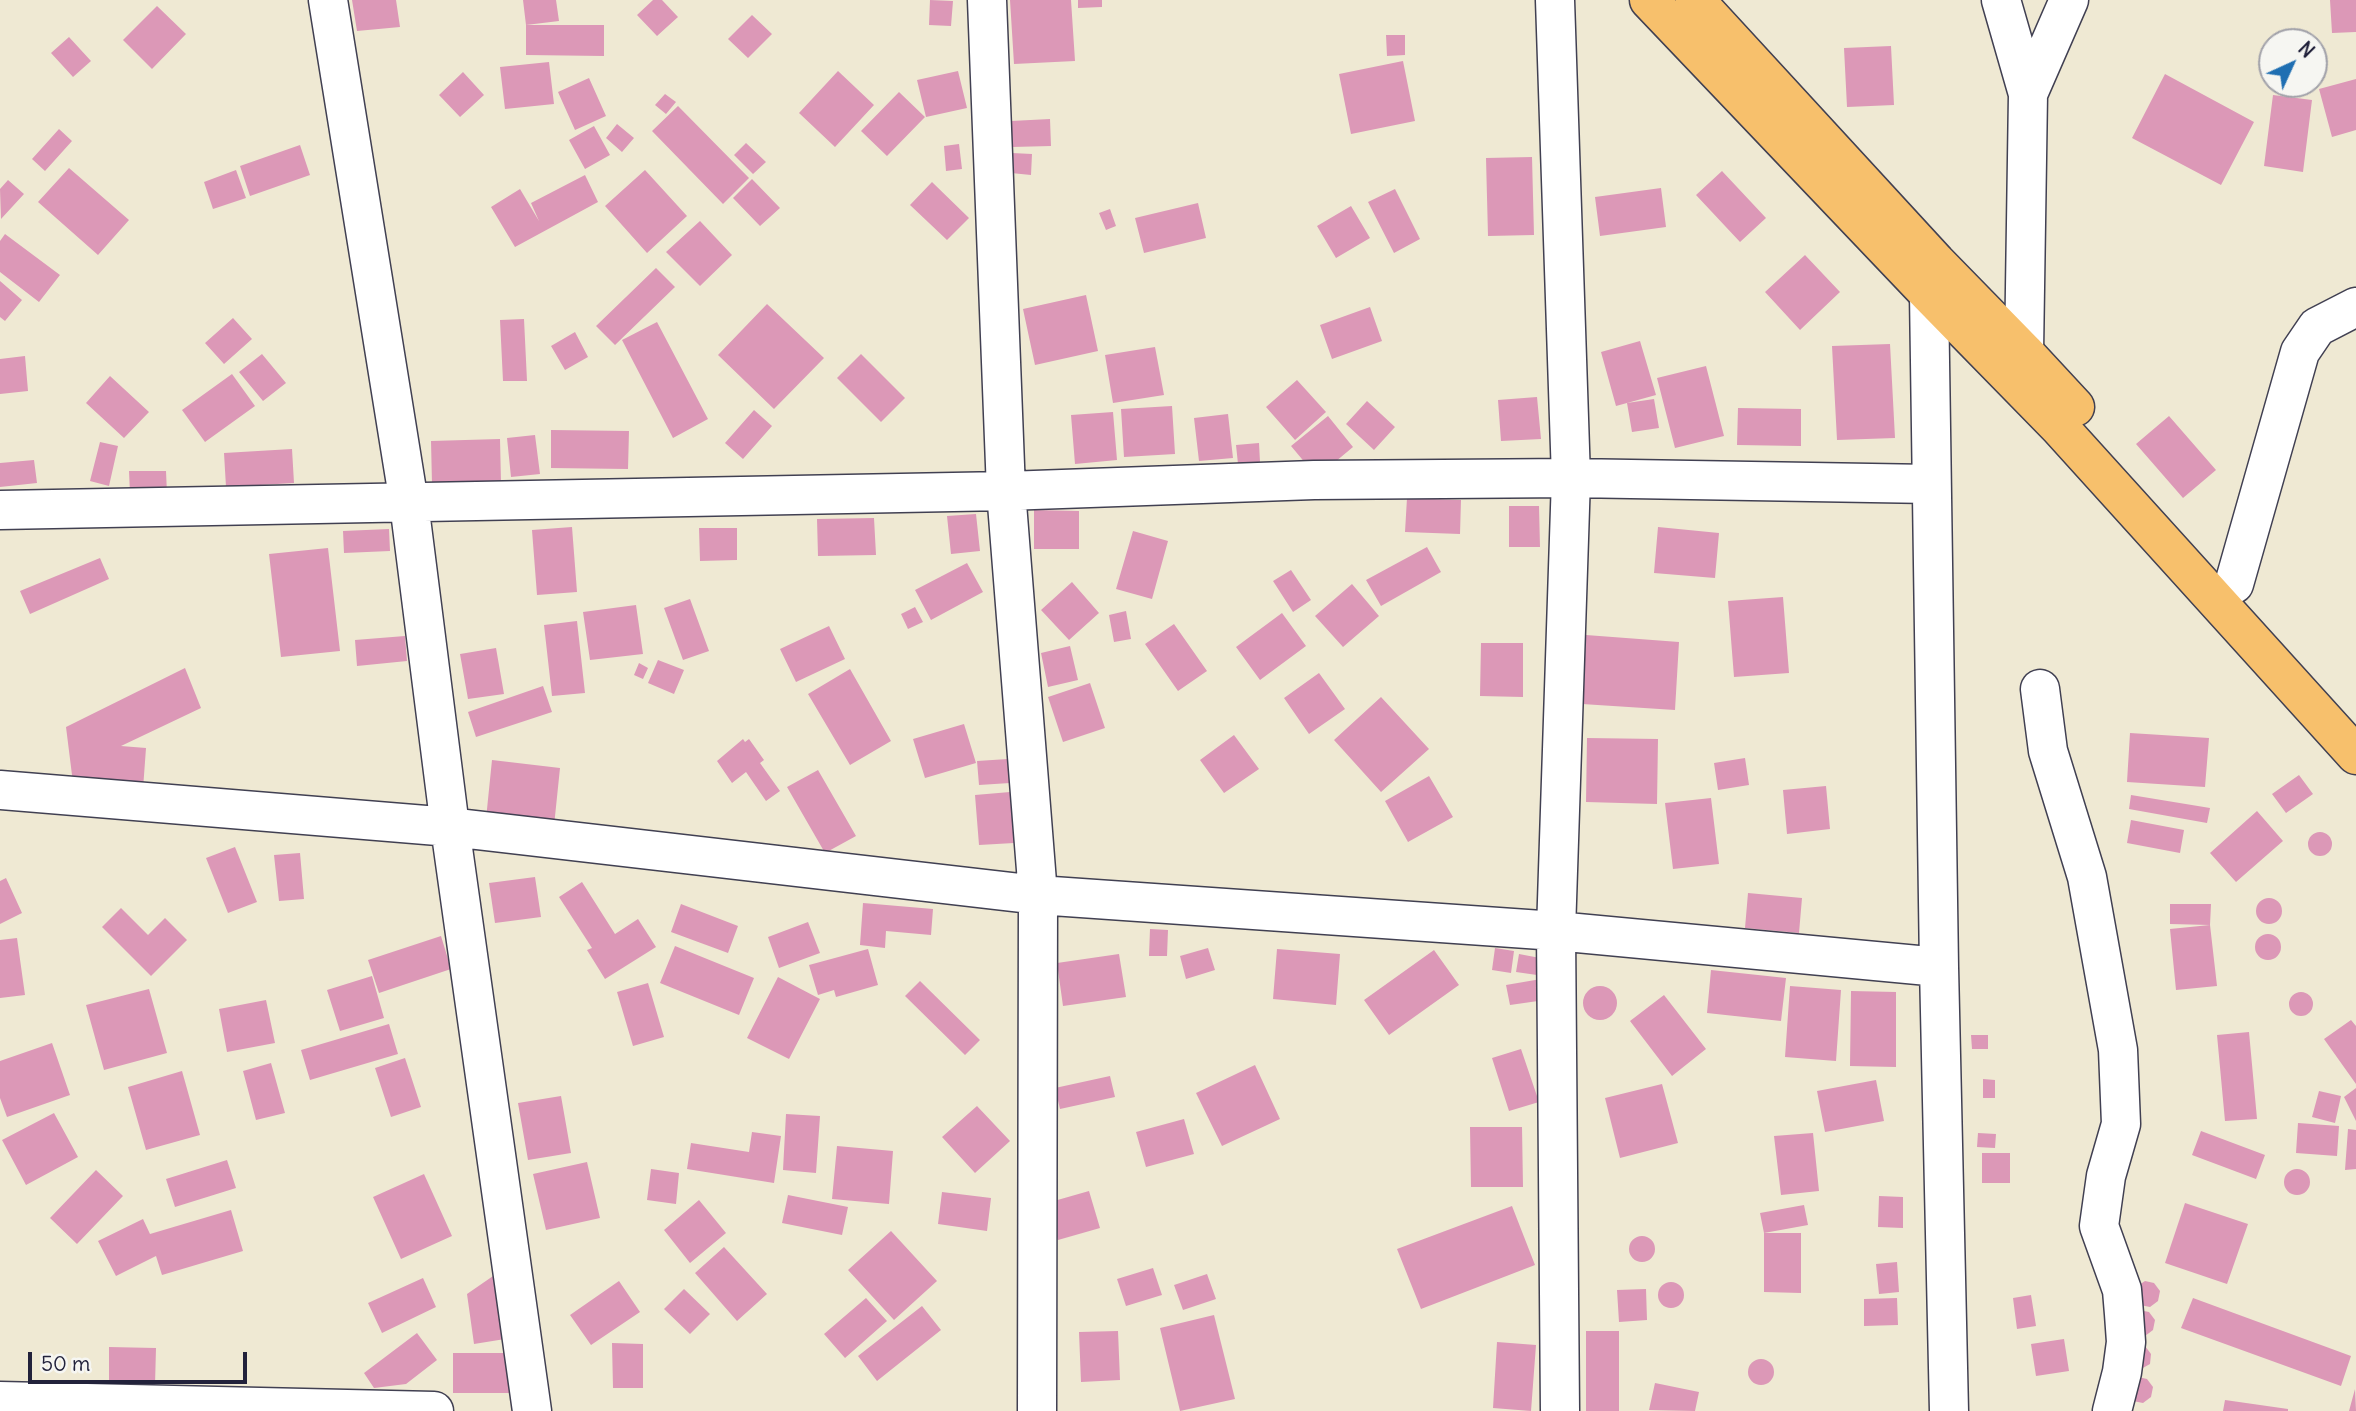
<!DOCTYPE html>
<html>
<head>
<meta charset="utf-8">
<style>
  body { margin:0 }
  #map { position:relative; width:2356px; height:1411px; overflow:hidden; background:#efe9d3; font-family:Delius,sans-serif }
  canvas { display:block }
  .north { position:absolute; left:2258px; top:28px; width:70px; height:70px; box-sizing:border-box; background:#f6f6f2; border:2px solid #a1a1a9; border-radius:50%; rotate:45deg; font-size:19px; font-weight:700; line-height:28px; text-align:center; color:#22223b }
  .north::after { content:''; display:block; margin:auto; width:24px; height:32px; background:#1f6fb2; clip-path:polygon(50% 0,100% 100%,50% 72%,0 100%) }
  .scale { position:absolute; left:28px; top:1352px; width:219px; height:32px; box-sizing:border-box; border:4px solid #22223b; border-top:0; padding-left:9px; font-size:21px; line-height:24px; white-space:nowrap; color:#22223b; -webkit-text-stroke:5px #f6f6f2; paint-order:stroke }
</style>
</head>
<body>
<div id="map">
<canvas width="2356" height="1411"></canvas>
<div class="north">N</div>
<div class="scale">50 m</div>
</div>
<script>
const g = document.querySelector('canvas').getContext('2d');
g.lineJoin = 'round';
function fill(path, color) { g.fillStyle = color; g.fill(path, 'evenodd'); }
function trace(path, color, width, dash) { g.strokeStyle = color; g.lineWidth = width; g.lineCap = dash ? 'butt' : 'round'; g.setLineDash(dash || []); g.stroke(path); }
const building = new Path2D(`
  M352,0H396L400,27L357,31Z
  M523,0H556L559,21L526,25Z
  M653,0H662L678,17L657,36L637,15Z
  M930,0L953,1L951,26L929,25Z
  M1010,0H1071L1075,61L1014,64Z
  M1078,0H1102V7L1078,8Z
  M2330,0H2356V32L2332,33Z
  M157,6L186,34L152,69L123,40Z
  M752,15L772,34L748,58L728,39Z
  M526,25H604V56L526,55Z
  M1386,35H1405V55L1387,56Z
  M69,37L91,61L73,77L51,53Z
  M1891,46L1894,105L1847,107L1844,48Z
  M1403,61L1415,121L1351,134L1339,74Z
  M549,62L554,104L505,109L500,67Z
  M838,71L874,105L835,147L799,113Z
  M958,71L967,108L926,117L917,80Z
  M463,72L484,95L460,117L439,95Z
  M2165,74L2254,122L2221,185L2132,138Z
  M589,78L606,116L575,130L558,92Z
  M2356,79V130L2332,137L2319,89Z
  M899,92L925,117L887,156L861,131Z
  M665,94L676,102L666,114L655,105Z
  M2273,95L2312,100L2303,172L2264,166Z
  M678,106L749,178L723,204L652,131Z
  M1050,119L1051,146L1012,147L1011,121Z
  M617,124L634,138L622,152L606,138Z
  M594,126L610,155L585,169L569,140Z
  M59,129L72,141L45,171L32,159Z
  M746,143L766,162L753,174L734,155Z
  M959,144L962,169L946,171L944,146Z
  M300,145L310,175L250,196L240,166Z
  M1012,153L1032,154L1031,175L1011,173Z
  M1532,157L1534,235L1488,236L1486,158Z
  M69,168L129,220L98,255L38,202Z
  M236,170L246,198L213,209L204,182Z
  M645,170L687,216L647,253L605,206Z
  M1722,171L1766,218L1740,242L1696,195Z
  M585,175L598,202L515,247L491,207L520,189L539,221L531,203Z
  M752,179L780,208L760,226L733,198Z
  M8,180L24,194L1,219L0,189Z
  M932,182L969,218L947,240L910,205Z
  M1661,188L1666,227L1600,236L1595,197Z
  M1395,189L1420,239L1394,253L1368,202Z
  M1198,203L1206,238L1144,253L1135,218Z
  M1351,206L1370,238L1336,258L1317,226Z
  M1110,209L1116,226L1106,230L1099,213Z
  M700,221L732,255L700,286L666,252Z
  M5,234L60,275L39,302L0,272V241Z
  M1805,255L1840,292L1800,330L1765,292Z
  M656,268L675,287L615,345L596,326Z
  M0,281L22,300L5,321L0,317Z
  M1086,295L1098,351L1035,365L1023,309Z
  M767,304L824,358L774,409L718,355Z
  M1370,307L1382,341L1332,359L1320,325Z
  M233,318L252,339L224,364L205,343Z
  M524,319L527,381H503L500,320Z
  M657,322L708,419L673,438L622,340Z
  M575,332L588,357L565,370L551,346Z
  M1640,341L1656,395L1616,406L1601,352Z
  M1890,344L1895,438L1837,440L1832,346Z
  M1155,347L1164,395L1113,403L1105,355Z
  M262,354L286,383L263,401L239,372Z
  M861,354L905,398L881,422L837,378Z
  M25,356L28,391L0,394V359Z
  M1706,366L1724,436L1675,448L1657,378Z
  M232,374L255,406L205,442L182,410Z
  M110,376L149,412L124,438L86,403Z
  M1297,380L1326,412L1295,440L1266,407Z
  M1537,397L1541,439L1501,441L1498,400Z
  M1654,399L1659,428L1632,432L1627,403Z
  M1367,401L1395,427L1374,450L1346,424Z
  M1172,406L1175,454L1124,457L1121,409Z
  M1738,408L1801,409V446L1737,445Z
  M754,410L772,426L743,459L725,443Z
  M1113,412L1117,460L1075,464L1071,415Z
  M1228,414L1233,458L1199,461L1194,418Z
  M1328,416L1353,447L1317,477L1291,446Z
  M2169,416L2216,470L2183,498L2136,444Z
  M551,430L629,431L628,469L551,468Z
  M535,435L540,474L511,477L507,438Z
  M500,439L501,483L432,484L431,441Z
  M100,442L118,446L109,486L90,481Z
  M1259,443L1260,462L1238,464L1236,445Z
  M292,449L294,483L226,487L224,453Z
  M34,460L37,483L0,487V463Z
  M129,471H166L167,494H130Z
  M1407,498L1461,500L1460,534L1405,532Z
  M1509,506H1539L1540,547H1509Z
  M1034,510L1079,511V549H1034Z
  M976,514L980,551L951,554L947,516Z
  M874,518L876,555L818,556L817,519Z
  M572,527L577,592L537,595L532,530Z
  M1658,527L1719,533L1715,578L1654,573Z
  M699,528H737V560L700,561Z
  M389,529L390,551L344,553L343,531Z
  M1133,531L1168,541L1152,599L1116,589Z
  M1427,547L1441,572L1381,606L1366,580Z
  M328,548L340,651L281,657L269,554Z
  M100,558L109,579L30,614L20,591Z
  M967,563L983,592L931,620L915,590Z
  M1291,570L1311,600L1293,612L1273,581Z
  M1072,582L1099,613L1069,640L1041,610Z
  M1352,584L1379,616L1343,647L1315,616Z
  M1783,597L1789,673L1734,677L1728,601Z
  M690,599L709,651L683,660L664,608Z
  M636,605L643,654L590,660L583,612Z
  M915,607L923,622L908,629L901,614Z
  M1126,611L1131,639L1114,642L1109,615Z
  M1282,613L1306,646L1260,680L1236,647Z
  M577,621L585,693L552,696L544,625Z
  M1174,624L1207,671L1178,691L1145,644Z
  M829,626L845,659L796,682L780,649Z
  M1586,635L1679,642L1675,710L1582,704Z
  M405,636L407,661L357,666L355,640Z
  M1481,643H1523V697L1480,696Z
  M1070,646L1078,680L1048,687L1041,653Z
  M496,648L504,694L468,699L460,654Z
  M658,660L684,670L674,694L648,683Z
  M639,663L648,668L643,679L634,675Z
  M185,668L201,708L121,746L146,748L143,789L73,783L66,727Z
  M850,669L891,741L850,765L808,694Z
  M1319,673L1345,709L1309,734L1284,698Z
  M1090,683L1105,728L1063,742L1048,697Z
  M543,686L552,712L476,737L468,712Z
  M1381,697L1429,749L1381,792L1334,740Z
  M964,724L976,763L925,778L913,739Z
  M2130,733L2209,738L2205,787L2127,782Z
  M1234,735L1259,769L1224,793L1200,760Z
  M1587,738L1658,739L1657,804L1586,802Z
  M743,739L745,742L749,739L764,760L760,763L780,791L766,801L746,772L732,783L717,761Z
  M1745,758L1749,785L1718,790L1714,763Z
  M1008,759L1010,783L979,785L977,761Z
  M492,760L560,768L554,826L486,819Z
  M818,770L856,836L825,853L787,787Z
  M2299,775L2313,794L2286,813L2272,794Z
  M1429,776L1453,817L1408,842L1385,801Z
  M1826,786L1830,829L1787,834L1783,790Z
  M1010,792L1014,843L979,845L975,795Z
  M2131,795L2210,808L2207,823L2129,809Z
  M1711,798L1719,864L1673,869L1665,803Z
  M2257,811L2283,841L2236,882L2210,853Z
  M2131,820L2184,830L2180,853L2127,843Z
  M2308 844a12 12 0 1 1 24 0a12 12 0 1 1-24 0Z
  M235,847L257,902L228,913L206,858Z
  M300,853L304,899L279,901L274,855Z
  M535,877L541,917L495,923L489,883Z
  M6,878L22,913L0,924V881Z
  M582,882L615,934L638,919L656,947L605,979L587,950L592,948L559,897Z
  M1748,893L1802,898L1799,933L1745,928Z
  M2256 911a13 13 0 1 1 26 0a13 13 0 1 1-26 0Z
  M863,903L933,909L931,935L886,931L885,948L860,945Z
  M681,904L738,926L728,953L671,932Z
  M2170,904H2211L2210,925L2217,986L2176,990L2170,929L2210,925L2170,924Z
  M121,908L148,935L165,918L187,940L151,976L102,927Z
  M808,922L820,953L779,968L768,937Z
  M1150,929L1168,930L1167,956H1149Z
  M2255 947a13 13 0 1 1 26 0a13 13 0 1 1-26 0Z
  M441,936L451,969L379,993L368,960Z
  M17,938L25,995L0,998V940Z
  M675,946L754,978L739,1015L660,983Z
  M1208,948L1215,970L1186,979L1180,956Z
  M1495,948L1514,951L1511,973L1492,970Z
  M868,949L878,985L836,997L834,990L818,995L809,965Z
  M1277,949L1340,954L1336,1005L1273,999Z
  M1434,950L1459,985L1389,1035L1364,1000Z
  M1119,954L1126,997L1063,1006L1057,963Z
  M1519,954L1540,958L1537,975L1516,972Z
  M1711,970L1786,978L1781,1021L1707,1013Z
  M372,976L384,1018L340,1031L327,990Z
  M778,977L820,999L789,1059L747,1038Z
  M1541,979L1545,1000L1510,1005L1506,985Z
  M920,981L980,1040L965,1055L905,996Z
  M648,983L664,1037L633,1046L617,992Z
  M1790,986L1841,990L1836,1061L1785,1057Z
  M1583 1003a17 17 0 1 1 34 0a17 17 0 1 1-34 0Z
  M149,989L167,1053L104,1070L86,1005Z
  M1851,991L1896,992V1067L1850,1066Z
  M2289 1004a12 12 0 1 1 24 0a12 12 0 1 1-24 0Z
  M1664,995L1706,1049L1672,1076L1630,1021Z
  M266,1000L275,1043L227,1052L219,1009Z
  M2351,1020L2356,1026V1084L2324,1039Z
  M389,1024L398,1054L310,1080L301,1050Z
  M2249,1032L2257,1119L2225,1121L2217,1035Z
  M1971,1035H1988V1049H1972Z
  M52,1043L70,1095L7,1117L0,1098V1061Z
  M1521,1049L1539,1102L1509,1111L1492,1058Z
  M405,1058L421,1107L391,1117L375,1068Z
  M271,1063L285,1113L256,1120L243,1071Z
  M1255,1065L1280,1119L1222,1146L1196,1093Z
  M182,1071L200,1135L146,1150L128,1087Z
  M1110,1076L1115,1097L1060,1109L1055,1088Z
  M1983,1079L1995,1080V1098H1983Z
  M1876,1080L1884,1121L1825,1132L1817,1091Z
  M1662,1084L1678,1143L1620,1158L1605,1098Z
  M2356,1088V1121L2344,1097Z
  M2319,1091L2341,1096L2335,1123L2312,1117Z
  M561,1096L571,1153L528,1160L518,1103Z
  M977,1106L1010,1141L975,1173L942,1137Z
  M54,1113L78,1157L26,1185L2,1140Z
  M786,1114L820,1116L816,1173L783,1170Z
  M1184,1119L1194,1154L1146,1167L1136,1132Z
  M2298,1123L2339,1126L2337,1156L2296,1153Z
  M1470,1127H1522L1523,1187H1471Z
  M2348,1129L2356,1130V1169L2345,1170Z
  M2201,1131L2265,1155L2256,1179L2192,1155Z
  M752,1132L781,1136L774,1183L687,1169L691,1143L749,1152Z
  M1813,1133L1819,1191L1781,1195L1774,1136Z
  M1978,1133L1996,1134L1995,1148L1977,1147Z
  M837,1146L893,1151L889,1204L832,1199Z
  M1982,1153H2010V1183H1982Z
  M227,1160L236,1188L175,1207L166,1179Z
  M587,1162L600,1218L546,1230L533,1174Z
  M651,1169L679,1173L676,1204L647,1200Z
  M2284 1182a13 13 0 1 1 26 0a13 13 0 1 1-26 0Z
  M96,1170L123,1196L77,1244L50,1218Z
  M424,1174L452,1236L401,1259L373,1197Z
  M1089,1191L1100,1228L1058,1240L1047,1203Z
  M942,1192L991,1198L987,1231L938,1224Z
  M788,1195L848,1207L842,1235L782,1223Z
  M1879,1196L1903,1197V1228L1878,1227Z
  M699,1200L726,1233L690,1263L664,1230Z
  M2185,1203L2248,1224L2227,1284L2165,1263Z
  M1804,1205L1808,1225L1764,1233L1760,1213Z
  M1512,1206L1535,1265L1421,1309L1397,1249Z
  M231,1210L243,1251L162,1275L156,1256L116,1276L98,1241L143,1219L150,1234Z
  M891,1231L937,1281L894,1320L848,1270Z
  M1764,1233H1801V1293L1764,1292Z
  M1629 1249a13 13 0 1 1 26 0a13 13 0 1 1-26 0Z
  M724,1247L767,1294L737,1321L695,1273Z
  M1897,1262L1899,1292L1879,1294L1876,1264Z
  M1153,1268L1162,1295L1126,1306L1117,1279Z
  M496,1274L505,1339L474,1344L467,1294Z
  M1207,1274L1216,1299L1183,1310L1174,1285Z
  M423,1278L436,1307L382,1333L368,1303Z
  M619,1281L640,1312L591,1345L570,1315Z
  M2145,1281L2154,1283L2160,1291L2158,1301L2150,1307L2140,1305L2136,1287Z
  M1658 1295a13 13 0 1 1 26 0a13 13 0 1 1-26 0Z
  M684,1289L710,1314L690,1334L664,1309Z
  M1646,1289L1647,1320L1619,1322L1617,1290Z
  M2031,1295L2036,1326L2017,1329L2013,1298Z
  M866,1298L887,1321L845,1358L824,1334Z
  M1897,1298L1898,1325L1864,1326V1299Z
  M2193,1298L2351,1356L2341,1386L2181,1328Z
  M922,1306L941,1330L877,1381L858,1356Z
  M2139,1310L2149,1312L2155,1320L2153,1330L2145,1336L2135,1335Z
  M1214,1315L1235,1399L1180,1411L1160,1328Z
  M1118,1331L1120,1380L1081,1382L1079,1332Z
  M1586,1331H1619V1411H1586Z
  M417,1333L437,1360L406,1384L374,1388L364,1373Z
  M2064,1339L2069,1371L2036,1376L2031,1344Z
  M1497,1342L1536,1345L1531,1411L1493,1408Z
  M612,1343L643,1344V1388H613Z
  M2135,1344L2145,1346L2151,1354L2150,1364L2141,1369Z
  M109,1347L156,1348L155,1385L109,1384Z
  M453,1353H512L513,1393H453Z
  M1748 1372a13 13 0 1 1 26 0a13 13 0 1 1-26 0Z
  M2138,1377L2147,1379L2153,1387L2151,1397L2143,1403L2133,1401Z
  M1655,1383L1699,1392L1695,1411L1649,1410Z
  M2355,1389L2356,1411H2349Z
  M2225,1400L2288,1409V1411H2223Z`);
const minor = new Path2D(`
  M328,0L409,503L450,827L532,1411
  M987,0L1006,491L1038,895L1037,1411
  M1555,0L1571,478L1556,931L1560,1411
  M2001,0L2028,94
  M1934,269L1929,294L1939,967L1949,1411
  M2024,352L2028,94L2069,0
  M0,510L1006,491L1314,480L1571,478L1931,484
  M2234,584L2300,352L2317,327L2356,307
  M2040,689L2048,751L2087,877L2118,1050L2121,1124L2106,1176L2099,1226L2122,1290L2124,1314L2126,1342L2122,1372L2112,1411
  M0,790L450,827L1038,895L1556,931L1939,967
  M0,1401L434,1411`);
const highway = new Path2D(`
  M1649,0L1929,294L2060,428L2356,755
  M1695,0L1936,262L2024,352L2075,407`);
fill(building, '#dc98b7');
trace(minor, '#414052', 41);
trace(highway, '#414052', 41);
trace(minor, '#fff', 38);
trace(highway, '#f7c06c', 38);
</script>
</body>
</html>
